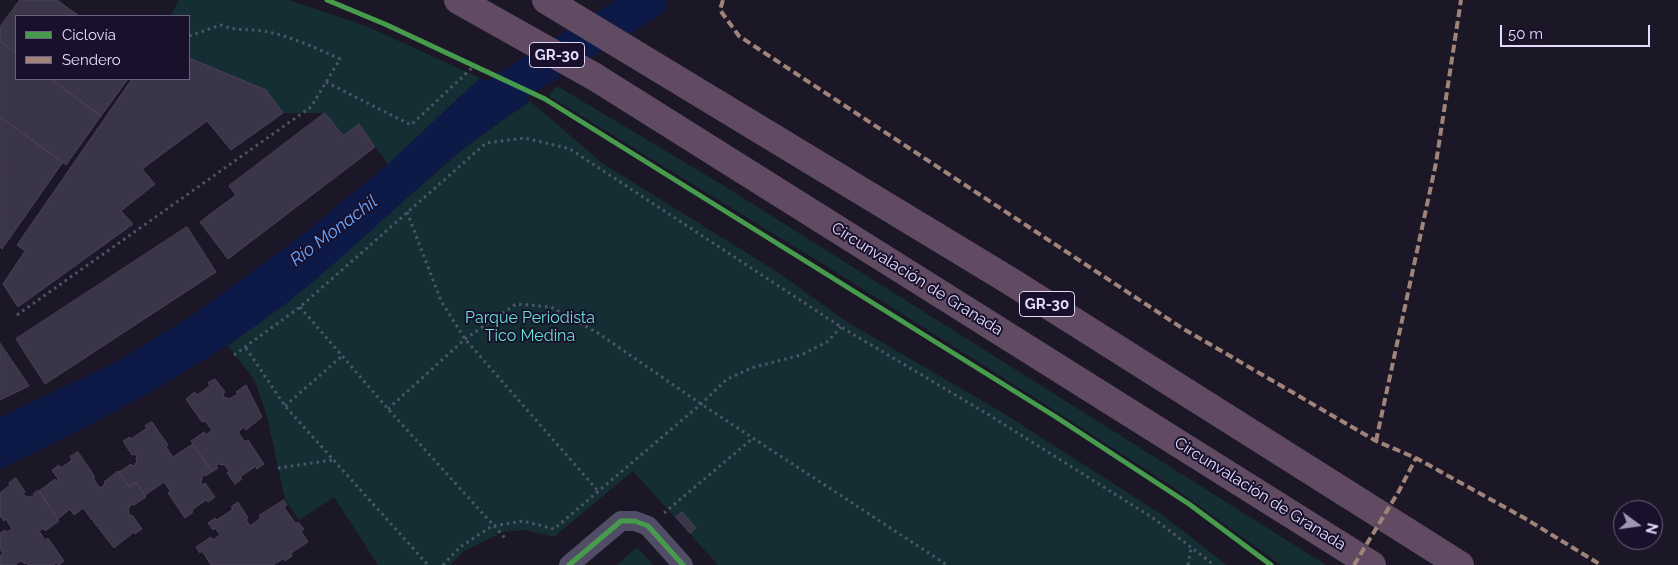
<!DOCTYPE html>
<html>
<head>
<meta charset="utf-8">
<style>
  body { margin:0 }
  #map { position:relative; width:1678px; height:565px; overflow:hidden; background:#1c1726; font-family:Raleway,sans-serif }
  canvas { display:block }
  .legend { position:absolute; left:15px; top:15px; width:175px; height:65px; box-sizing:border-box; background:#19112c; border:1px solid #6a6280; margin:0; padding:6px 9px; list-style:none; font-size:15px; color:#e4dcff }
  .legend li { display:flex; align-items:center; gap:10px; height:25px }
  .legend b { width:25px; border:1px solid #6a6280 }
  .north { position:absolute; left:1613px; top:500px; width:50px; height:50px; box-sizing:border-box; background:#19112c; border:1px solid #6a6280; border-radius:50%; rotate:104deg; font-size:14px; font-weight:700; line-height:20px; text-align:center; color:#e4dcff }
  .north::after { content:''; display:block; margin:auto; width:18px; height:22px; background:#9e97b3; clip-path:polygon(50% 0,100% 100%,50% 72%,0 100%) }
  .scale { position:absolute; left:1500px; top:25px; width:150px; height:22px; box-sizing:border-box; border:2px solid #e4dcff; border-top:0; padding-left:6px; font-size:15px; line-height:18px; white-space:nowrap; color:#e4dcff; -webkit-text-stroke:4px #19112c; paint-order:stroke }
</style>
</head>
<body>
<div id="map">
<canvas width="1678" height="565"></canvas>
<ul class="legend">
<li><b style="height:6px;background:#469c4c"></b>Ciclovía</li>
<li><b style="height:6px;background:#a18479"></b>Sendero</li>
</ul>
<div class="north">N</div>
<div class="scale">50 m</div>
</div>
<script>
const g = document.querySelector('canvas').getContext('2d');
g.lineJoin = 'round';
function fill(path, color) { g.fillStyle = color; g.fill(path, 'evenodd'); }
function trace(path, color, width, dash) { g.strokeStyle = color; g.lineWidth = width; g.lineCap = dash ? 'butt' : 'round'; g.setLineDash(dash || []); g.stroke(path); }
function drawText(font, color, halo, rows, align = 'center') {
  g.font = font + ' Raleway,sans-serif'; g.lineWidth = 4; g.setLineDash([]); g.textBaseline = 'middle'; g.strokeStyle = halo; g.fillStyle = color; for (const [text, x, y, turn = 0] of rows) {
    g.save(); g.translate(x, y); g.rotate((+turn || 0) * Math.PI / 180); g.textAlign = isNaN(turn) ? turn : align; if (halo) g.strokeText(text, 0, 0); g.fillText(text, 0, 0); g.restore();
  }
}
const green = new Path2D(`
  M179,0H289L366,26L480,78L388,164L359,124L343,136L325,113H283L265,90L189,58V16H170Z
  M557,86L721,184L1326,565H1281L1173,487L1029,394L831,269L549,96Z
  M530,101L602,163L779,273L844,320L1003,413L1161,514L1227,565H718L633,471L554,537L525,530L503,532L464,551L450,565H378L334,497L299,520L285,499L267,416L254,379L228,346L288,301L468,145Z
  M637,547L653,565H617Z`);
const water = new Path2D(`
  M480,78L530,101C509,115 488,130 468,145C406,195 351,253 288,302C199,370 101,421 0,469V417L118,361L194,314L302,235L388,164Z`);
const river = new Path2D(`
  M469,121L505,90L650,0`);
const building = new Path2D(`
  M20,0H57L79,16H16V53L0,41V27Z
  M0,41L16,53V79H51L101,116L66,165L0,117Z
  M189,58L266,90L283,113L231,150L207,121L142,169L155,184L121,211L133,224L18,307L3,284L25,251L17,245L132,79H189Z
  M51,79H128L101,116Z
  M325,113L343,136L359,124L375,147L228,259L200,222L236,195L229,186Z
  M0,117L63,162L2,249L0,247Z
  M187,227L216,272L45,384L16,339Z
  M0,343L29,386L0,400Z
  M215,379L225,392L223,394L224,397L229,399L238,394L236,392L246,385L262,417L246,430L244,427L238,432L245,442L248,440L264,464L257,469L256,466L240,477L242,479L235,484L227,473L229,471L225,465L218,464L216,466L218,468L212,472L191,441L204,432L206,435L212,430L205,421L202,422L186,399L195,392L197,395L210,386L208,383Z
  M152,422L168,445L166,447L173,457L193,444L212,472L205,476L203,474L201,483L203,485L205,483L215,497L208,502L206,500L192,510L193,512L185,518L168,493L171,492L164,482L145,495L136,482L129,487L119,472L131,464L133,466L137,462L136,458L137,457L135,454L132,455L123,441L130,437L131,439L147,428L145,426Z
  M78,452L95,477L93,478L100,488L105,484L104,482L118,471L129,487L136,482L146,497L134,505L133,504L130,506L128,510L130,516L132,515L142,529L135,534L134,532L114,548L93,521L96,519L95,518L92,520L83,508L74,515L70,509L58,519L39,491L55,479L56,481L58,479L52,470L59,465L61,468L72,460L70,457Z
  M16,478L25,492L23,494L27,497H32L33,498L34,497L33,494L38,490L59,521L45,531L44,528L39,531L45,540L48,538L64,561L59,565L56,563L54,565H28L26,563L25,564L21,561L17,563L16,565H0V556L3,554L0,549V533L5,530L7,532L12,529L6,519L4,521L0,516V493L10,485L9,483Z
  M284,500L287,505L284,507L296,524L298,522L304,529L301,531L308,542L291,553L292,556L285,561L284,558L273,565H211L202,551L200,553L196,547L211,537L213,540L220,535L215,528L213,530L208,523L215,518L217,520L233,509L231,507L238,502L248,518L246,520L250,526L261,518L259,516Z
  M682,512L696,528L690,533L676,517Z`);
const path = new Path2D(`
  M326,82L411,125L474,66
  M407,212L441,301L465,339L598,491
  M300,307L388,409L506,539
  M17,315L311,107L340,59C316,48 288,35 263,31C247,29 236,31 221,25L189,36
  M246,348L285,406L428,565
  M234,355L300,307L486,143L525,138L570,149L841,327L989,415L1153,518L1214,565
  M285,406L342,356
  M388,409L465,339L516,304L551,307L598,333L701,404L947,565
  M278,468L333,460
  M664,513L753,438
  M443,565L460,547L492,526L523,521L554,529L701,404L726,380L751,368L801,355L827,342L841,327
  M1188,565L1191,548`);
const minor = new Path2D(`
  M569,565L621,521H635L648,526L683,565`);
const motorway = new Path2D(`
  M458,0L595,77L1372,565
  M546,0L1010,281L1460,565`);
const quiet = new Path2D(`
  M723,0L720,10L739,36L1182,328L1376,441L1416,458L1526,519L1601,565
  M1376,441L1436,163L1461,0
  M1354,565L1399,491L1416,458`);
const cycleway = new Path2D(`
  M327,0L387,25L545,99L1056,417L1189,504L1271,565
  M569,565L621,521H635L648,526L683,565`);
const shields = [
  [557,55,55],
  [1047,304,55]
];
const shieldNames = [
  ["GR-30",557,55],
  ["GR-30",1047,304]
];
const streetNames = [
  ["Circunvalación de Granada",917,279,32],
  ["Circunvalación de Granada",1260,494,32]
];
const parkNames = [
  ["Parque Periodista",530,318],
  ["Tico Medina",530,336]
];
const waterNames = [
  ["Río Monachil",334,231,-37]
];
fill(green, '#152e34');
fill(water, '#0d1a48');
trace(river, '#0d1a48', 36);
fill(building, '#3b3647');
trace(building, '#494258', 1);
trace(path, '#4c5667', 3, [2.5, 4]);
trace(minor, '#524d66', 20);
trace(motorway, '#604b62', 28);
trace(quiet, '#a18479', 4, [8, 4]);
trace(cycleway, '#469c4c', 5);
for (const [x, y, w] of shields) { const box = new Path2D(); box.roundRect(x - w / 2, y - 12.5, w, 25, 4); g.fillStyle = '#19112c'; g.fill(box); trace(box, '#e4dcff', 1); }
drawText('bold 15px', '#e4dcff', null, shieldNames);
drawText('16px', '#e4dcff', '#19112c', streetNames);
drawText('16px', '#65e1d3', '#19112c', parkNames);
drawText('italic 18px', '#6aa6ff', '#19112c', waterNames);
</script>
</body>
</html>
